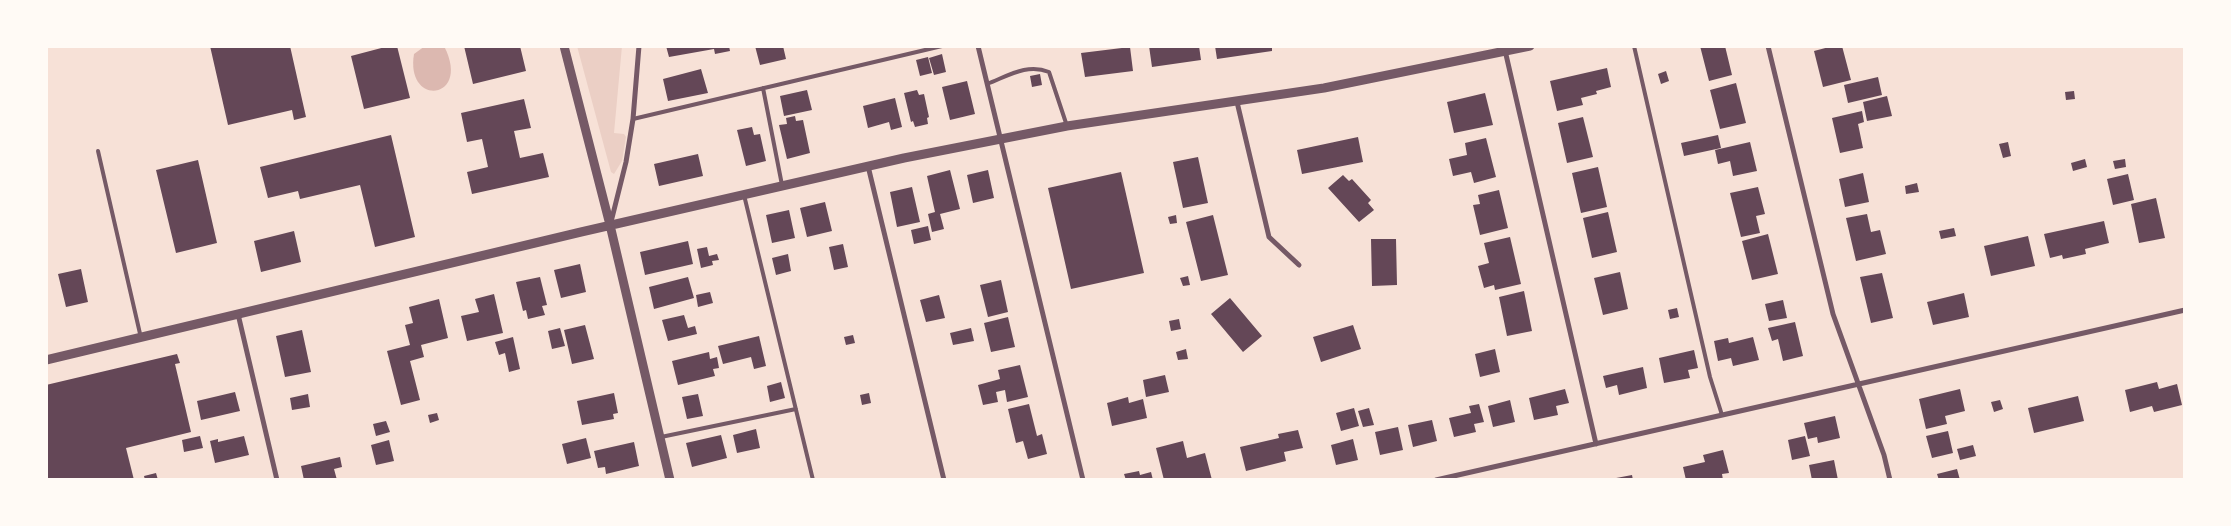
<!DOCTYPE html>
<html>
<head>
<meta charset="utf-8">
<style>
  body { margin:0 }
  #map { position:relative; width:2231px; height:526px; overflow:hidden; background:#f7e1d7; font-family:"Public Sans",sans-serif }
  canvas { display:block }
  .frame { position:absolute; inset:0; border:48px solid #fffaf5; pointer-events:none }
</style>
</head>
<body>
<div id="map">
<canvas width="2231" height="526"></canvas>
<div class="frame"></div>
</div>
<script>
const g = document.querySelector('canvas').getContext('2d');
g.lineJoin = 'round';
function fill(path, color) { g.fillStyle = color; g.fill(path, 'evenodd'); }
function trace(path, color, width, dash) { g.strokeStyle = color; g.lineWidth = width; g.lineCap = dash ? 'butt' : 'round'; g.setLineDash(dash || []); g.stroke(path); }
const green = new Path2D(`
  M577,46H622L614,133L624,134L626,137L622,161L614,174L611,172Z`);
const water = new Path2D(`
  M425,46H444C472,100 405,108 414,54Z`);
const building = new Path2D(`
  M210,46H290L306,117L294,120L292,110L228,125Z
  M389,46H397L410,98L364,109L351,56Z
  M464,46H520L526,71L473,84Z
  M666,46H729L730,51L715,54L714,49L669,57Z
  M755,46H783L786,59L760,65Z
  M1149,46H1199L1201,60L1152,67Z
  M1215,46H1272V51L1217,59Z
  M1700,46H1725L1732,75L1709,81Z
  M1833,46H1842L1851,80L1823,87L1814,51Z
  M1130,47L1133,71L1085,77L1081,53Z
  M942,54L946,72L934,75L929,58Z
  M928,57L932,73L920,76L916,60Z
  M1607,68L1611,87L1596,91L1597,94L1581,98L1583,105L1557,111L1550,81Z
  M701,69L708,93L668,101L663,79Z
  M1666,71L1669,81L1661,84L1658,74Z
  M1040,74L1042,85L1032,87L1030,76Z
  M1878,77L1882,95L1848,103L1844,85Z
  M967,81L975,114L950,120L942,87Z
  M1736,83L1746,123L1720,129L1710,90Z
  M807,90L812,110L784,116L780,96Z
  M917,90L919,95L924,94L929,117L927,118L928,124L915,127L913,121L911,122L904,93Z
  M2074,91L2075,99L2066,100L2065,92Z
  M1485,93L1493,125L1454,133L1447,102Z
  M1887,96L1892,116L1867,121L1863,102Z
  M895,98L902,127L891,130L889,122L868,128L863,106Z
  M524,99L531,128L514,131L520,158L543,153L549,177L472,194L467,172L488,167L482,139L467,142L461,113Z
  M1862,111L1864,122L1858,124L1863,148L1840,153L1832,118Z
  M795,116L796,121L803,120L810,153L787,159L779,125L787,124L786,118Z
  M1583,117L1593,157L1567,163L1558,123Z
  M752,127L754,135L760,134L766,161L746,166L737,130Z
  M391,135L415,237L375,247L360,185L300,199L298,191L268,198L260,167Z
  M1718,135L1721,148L1684,156L1681,143Z
  M1358,137L1363,162L1302,174L1297,150Z
  M1486,138L1496,177L1474,183L1471,172L1453,176L1449,159L1467,155L1465,143Z
  M1750,142L1757,171L1733,176L1730,161L1718,164L1715,150Z
  M2008,142L2011,156L2003,158L1999,144Z
  M698,154L703,176L659,186L654,164Z
  M1198,157L1208,203L1183,208L1173,162Z
  M2085,159L2087,167L2073,171L2071,163Z
  M2125,159L2126,167L2115,169L2113,161Z
  M198,160L217,243L176,253L156,170Z
  M1598,167L1607,207L1581,213L1572,173Z
  M950,170L960,209L940,214L944,229L932,232L928,214L935,212L927,176Z
  M988,170L994,198L973,203L967,175Z
  M1121,172L1144,273L1071,289L1048,188Z
  M1863,173L1869,202L1845,207L1839,179Z
  M2128,174L2134,200L2113,205L2107,179Z
  M1343,175L1349,181L1352,179L1371,200L1368,203L1374,210L1359,222L1328,188Z
  M1917,183L1919,192L1906,194L1905,186Z
  M912,187L920,222L897,227L890,192Z
  M1758,187L1765,214L1756,216L1760,233L1741,237L1730,193Z
  M1499,190L1508,228L1480,235L1473,205L1480,204L1478,195Z
  M2156,198L2165,238L2139,243L2131,204Z
  M825,202L832,231L807,237L800,208Z
  M789,210L795,238L772,243L766,215Z
  M1608,212L1617,252L1592,258L1583,218Z
  M1867,214L1871,232L1880,230L1886,254L1856,261L1846,218Z
  M1176,215L1177,223L1170,224L1168,217Z
  M1213,215L1228,275L1201,281L1186,222Z
  M2104,221L2109,243L2085,249L2086,254L2063,259L2062,255L2050,258L2044,234Z
  M928,226L931,240L914,244L911,230Z
  M1954,228L1956,236L1941,239L1939,231Z
  M294,231L301,262L261,272L254,241Z
  M1768,234L1778,274L1752,280L1742,241Z
  M2028,236L2035,266L1991,276L1984,246Z
  M1510,237L1521,284L1495,290L1494,285L1484,288L1478,266L1489,263L1484,243Z
  M1371,239H1396L1397,285L1372,286Z
  M688,241L693,264L645,275L640,252Z
  M843,244L848,267L834,270L829,247Z
  M707,247L709,256L717,254L719,260L712,261L713,265L701,268L697,249Z
  M788,254L791,271L776,275L772,258Z
  M580,264L586,292L561,298L554,270Z
  M81,269L88,302L66,307L58,274Z
  M1620,272L1628,309L1603,315L1594,278Z
  M1882,273L1893,318L1871,323L1860,277Z
  M1188,276L1190,285L1183,286L1180,278Z
  M540,277L547,305L542,306L545,315L528,319L526,310L523,311L516,282Z
  M688,277L694,298L654,309L649,287Z
  M1001,280L1008,312L988,317L980,285Z
  M1524,291L1532,331L1507,336L1499,297Z
  M710,292L713,303L698,307L696,295Z
  M1964,293L1969,317L1933,325L1927,302Z
  M494,294L503,333L467,341L461,316L479,312L475,299Z
  M939,295L945,318L926,322L920,300Z
  M1230,298L1262,336L1243,352L1211,314Z
  M439,299L448,338L421,345L424,357L410,361L420,400L401,405L387,351L410,345L405,325L413,323L409,307Z
  M1783,300L1787,318L1769,321L1765,304Z
  M1677,308L1679,317L1670,319L1668,310Z
  M684,315L688,328L695,326L697,334L668,341L662,320Z
  M1008,317L1015,347L991,352L984,323Z
  M1179,319L1181,329L1171,331L1169,321Z
  M1795,322L1803,356L1783,361L1778,339L1772,341L1768,328Z
  M585,325L594,359L572,364L564,330Z
  M1353,325L1361,349L1321,362L1313,337Z
  M560,328L565,346L552,349L548,331Z
  M971,328L974,341L953,345L950,333Z
  M302,330L311,372L285,377L276,336Z
  M853,335L855,343L846,345L844,337Z
  M759,336L766,366L754,369L751,357L723,364L718,346Z
  M513,337L520,369L509,372L505,353L499,355L495,342Z
  M1753,337L1759,360L1733,366L1731,358L1718,361L1714,341L1728,338L1729,343Z
  M1186,349L1188,359L1178,360L1176,352Z
  M1495,349L1500,372L1480,377L1475,354Z
  M1694,350L1698,368L1688,370L1690,378L1664,383L1659,358Z
  M709,352L710,359L717,357L719,368L713,369L715,376L678,385L672,361Z
  M177,354L180,363L175,364L191,432L126,448L134,480H46V385Z
  M1020,365L1028,397L1007,402L1005,390L996,392L998,402L983,405L978,385L1000,379L998,370Z
  M1643,367L1647,388L1619,395L1617,385L1606,388L1603,376Z
  M1165,375L1169,392L1146,397L1143,380Z
  M781,382L785,398L770,402L767,386Z
  M2157,382L2159,389L2177,384L2182,405L2154,412L2152,406L2130,412L2125,390Z
  M1565,389L1569,403L1556,406L1558,415L1534,420L1529,398Z
  M1960,389L1965,411L1945,416L1947,424L1926,429L1919,399Z
  M235,392L240,411L201,420L197,401Z
  M614,393L618,413L613,414L614,419L582,425L577,401Z
  M869,393L871,403L862,405L860,395Z
  M308,394L310,407L292,410L290,398Z
  M698,394L703,416L687,419L682,397Z
  M2078,396L2084,421L2034,433L2028,408Z
  M1128,397L1129,403L1143,399L1147,418L1112,426L1107,403Z
  M1510,400L1515,422L1493,427L1488,406Z
  M2000,400L2003,409L1994,412L1991,402Z
  M1029,404L1037,436L1042,434L1047,454L1028,459L1023,441L1016,443L1008,409Z
  M1479,404L1484,422L1474,424L1476,432L1454,437L1449,418L1471,413L1469,406Z
  M1354,408L1359,426L1341,431L1336,413Z
  M1369,408L1374,425L1363,427L1358,411Z
  M437,413L439,420L430,423L428,415Z
  M1835,416L1840,438L1818,443L1817,437L1808,439L1804,423Z
  M1432,420L1437,441L1413,447L1408,425Z
  M386,421L390,432L376,436L373,424Z
  M1398,427L1403,450L1380,455L1375,432Z
  M756,429L760,448L737,453L733,435Z
  M1298,430L1303,448L1284,452L1286,461L1246,471L1240,447L1279,438L1278,434Z
  M1948,431L1953,453L1932,458L1926,436Z
  M721,435L727,458L692,467L686,443Z
  M200,436L203,448L184,452L182,440Z
  M244,436L249,455L215,463L210,441L218,439V442Z
  M1805,436L1810,456L1792,460L1788,440Z
  M586,438L591,458L567,464L562,444Z
  M1353,439L1358,460L1336,465L1331,445Z
  M389,440L394,461L376,465L371,445Z
  M1183,441L1187,458L1205,453L1212,480H1164L1156,448Z
  M634,442L639,466L606,474L605,467L598,468L594,451Z
  M1973,445L1976,456L1960,460L1957,449Z
  M1723,450L1729,473L1722,474L1723,480H1686L1683,467L1705,462L1703,455Z
  M340,457L342,467L334,469L337,480H304L301,466Z
  M1834,460L1838,480H1812L1809,465Z
  M1957,469L1960,480H1939L1937,474Z
  M1139,471L1140,475L1151,472L1153,480H1126L1124,474Z
  M156,473L158,480H145L144,476Z
  M1632,475L1633,480H1612L1611,479Z`);
const service = new Path2D(`
  M1634,46L1710,377L1722,415
  M987,84C1008,76 1027,63 1049,72L1067,126
  M763,88L782,185
  M633,119L942,46
  M98,151L141,338
  M744,195L813,480
  M661,437L796,409`);
const minor = new Path2D(`
  M978,46L1083,480
  M1504,46L1596,444
  M1768,46L1833,314L1884,455L1890,480
  M1237,102L1269,237L1299,265
  M868,166L944,480
  M611,222L626,162L633,119L639,46
  M238,314L277,480
  M1436,480L2185,310`);
const tertiary = new Path2D(`
  M564,46L610,225L670,480
  M46,360L581,232L904,158L1067,126L1324,88L1530,46`);
fill(green, '#ebcfc5');
fill(water, '#dcb8b0');
fill(building, '#644757');
trace(service, '#755966', 4);
trace(minor, '#755966', 5);
trace(tertiary, '#755966', 9);
</script>
</body>
</html>
